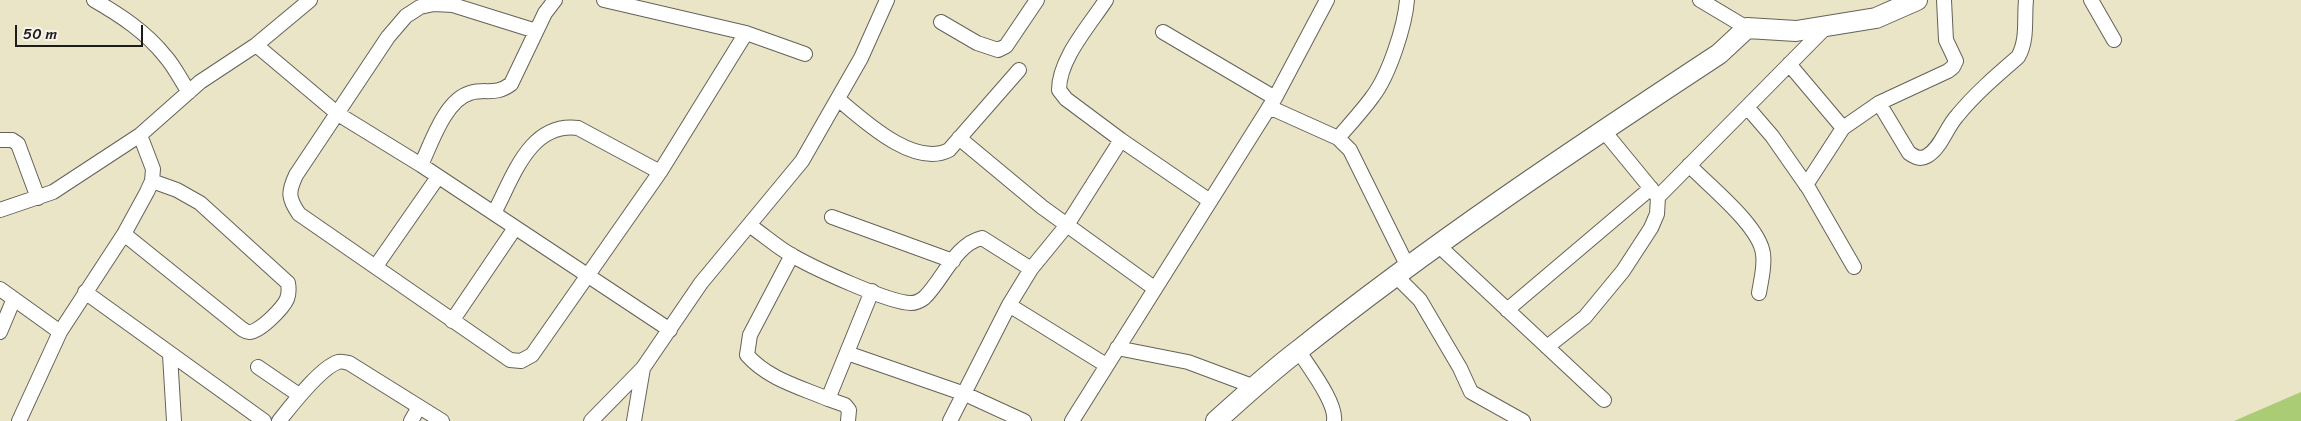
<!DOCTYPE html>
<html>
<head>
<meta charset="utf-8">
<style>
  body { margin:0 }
  #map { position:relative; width:2301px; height:421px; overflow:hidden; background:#ebe5c8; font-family:Sriracha,sans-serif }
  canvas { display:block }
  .scale { position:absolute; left:15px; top:25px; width:128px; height:22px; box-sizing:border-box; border:2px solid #1c1c1c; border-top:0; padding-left:6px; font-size:15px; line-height:18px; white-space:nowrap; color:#1c1c1c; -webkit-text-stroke:4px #f7f3e8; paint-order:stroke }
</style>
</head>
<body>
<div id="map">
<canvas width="2301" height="421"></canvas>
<div class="scale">50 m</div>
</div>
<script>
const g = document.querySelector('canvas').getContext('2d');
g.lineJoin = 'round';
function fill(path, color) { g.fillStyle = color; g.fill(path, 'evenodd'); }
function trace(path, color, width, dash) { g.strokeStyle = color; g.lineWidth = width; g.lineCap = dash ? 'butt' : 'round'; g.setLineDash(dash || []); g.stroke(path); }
const green = new Path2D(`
  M2301,392V421H2234Z`);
const street = new Path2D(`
  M94,0C120,15 146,32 165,56C175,67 181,81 189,92
  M604,0L746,33L805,54
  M1106,0C1089,26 1059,59 1059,90L1066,99L1121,140L1210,201
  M1700,0L1747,28
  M2091,0L2114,40
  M941,22L977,43L998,50L1006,46L1037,0
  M536,31L453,5L434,4L420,7L406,16L388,37L296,175C288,192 288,198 299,214L510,360L521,361L532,355L660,172L746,33
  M1163,32L1275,98
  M256,45L338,114L421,165L670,330
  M1789,64L1843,128
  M838,99C863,120 914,168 949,150L1019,70
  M1879,103L1909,153C1915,157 1920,160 1927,156C1941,148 1946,128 1957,116C1975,94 1996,76 2018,57C2028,40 2024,19 2026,0
  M1269,107L1338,138L1350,150L1408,267
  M1747,107L1772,136L1809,189L1854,267
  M1603,130L1658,197L1828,25
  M959,138L1042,207L1154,288
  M1338,138C1350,124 1363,110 1373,96C1389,75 1405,26 1407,0
  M0,140H12L18,144L38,198
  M421,165C431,144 445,100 470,93C486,88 495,96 511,84L545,13L555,0
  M1689,165C1709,186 1760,226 1763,254C1765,266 1761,280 1759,293
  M1806,185L1843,128L1879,103L1948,71L1953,67L1956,61L1946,40L1944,0
  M0,210L53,192L140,135L200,82L256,45L310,0
  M494,213C513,178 529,122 578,128L660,172
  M832,217L953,261
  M749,225C764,235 778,248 793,256C814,268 889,303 911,303C916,303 920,301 924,298C943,280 955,244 982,238L1031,269
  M124,234L242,329C244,330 246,332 249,332C259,333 283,308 287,299C289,294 289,289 288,283L200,203L177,190L152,181
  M1438,245L1604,400
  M792,255L750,335L747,355C768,379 800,387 828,399
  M376,266L438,177
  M1396,276L1420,300L1460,368L1471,392L1523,421
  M0,289L60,332
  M85,292L264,421
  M1009,305L1106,365
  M1507,310L1651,188
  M452,321L515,228
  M0,332L13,301
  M1547,347L1585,317L1623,271L1651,228L1657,214L1658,197
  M1117,348L1188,362L1255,387
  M1298,350C1308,366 1337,403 1334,421
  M847,353L965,394L1024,421
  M170,355L174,421
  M258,367L299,395
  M19,421L60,332L124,234L147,192L152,181L153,169L140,135
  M279,421C291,406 320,368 338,362C341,361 345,362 349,363L442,421
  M411,421L419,407
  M591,421L643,368L701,283L802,161L861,58L887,0
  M634,421L643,368
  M848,421L849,410L845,405L828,399L872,291
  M950,421L1009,305L1031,269L1067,225L1121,140
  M1072,421L1275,98L1327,0`);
const secondary = new Path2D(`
  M1216,421C1243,397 1270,372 1299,350C1433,243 1576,148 1719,54L1747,28L1796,31L1876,18L1917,0`);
fill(green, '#aacc75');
trace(street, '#646258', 16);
trace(secondary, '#646258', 22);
trace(street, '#fff', 14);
trace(secondary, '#fff', 20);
</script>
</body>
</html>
